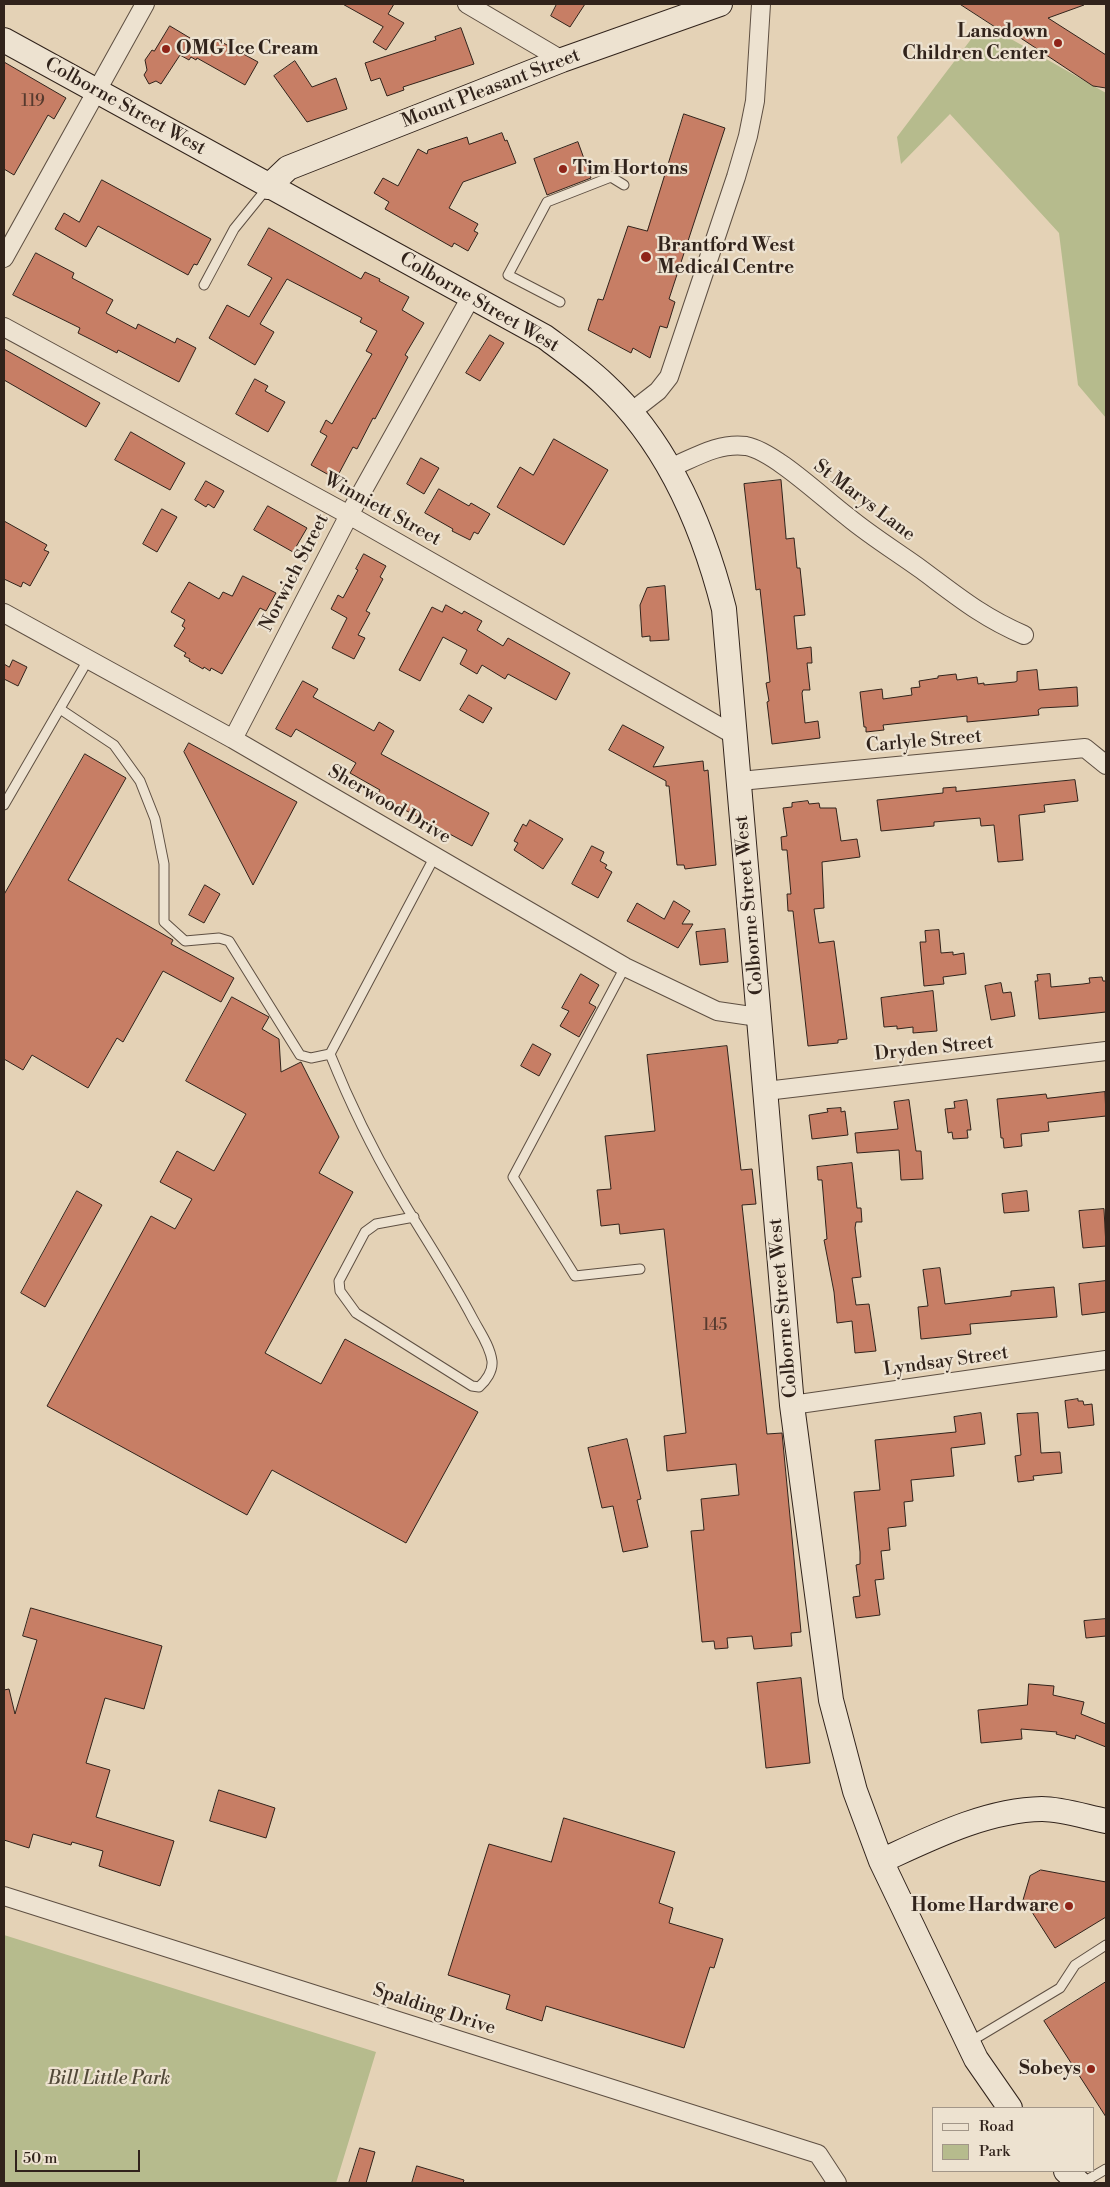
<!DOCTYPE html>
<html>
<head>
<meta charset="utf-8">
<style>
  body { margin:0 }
  #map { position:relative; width:1110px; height:2187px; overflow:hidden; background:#e4d2b6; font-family:"Libre Bodoni",serif }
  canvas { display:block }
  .frame { position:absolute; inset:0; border:5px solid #31231b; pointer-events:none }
  .legend { position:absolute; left:932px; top:2107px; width:162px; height:65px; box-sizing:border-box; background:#ede2d0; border:1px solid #a29688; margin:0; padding:6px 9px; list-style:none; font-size:15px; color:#31231b }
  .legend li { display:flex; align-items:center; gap:10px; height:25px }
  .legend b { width:25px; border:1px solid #a29688 }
  .scale { position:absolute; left:15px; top:2150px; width:125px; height:22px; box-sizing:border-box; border:2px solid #31231b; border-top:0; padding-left:6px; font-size:15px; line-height:18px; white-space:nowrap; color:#31231b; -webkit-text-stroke:4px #ede2d0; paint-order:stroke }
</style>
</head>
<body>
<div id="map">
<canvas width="1110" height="2187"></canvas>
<div class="frame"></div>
<ul class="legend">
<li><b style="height:6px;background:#ede2d0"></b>Road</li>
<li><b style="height:14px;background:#b6bb8d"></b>Park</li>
</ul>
<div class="scale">50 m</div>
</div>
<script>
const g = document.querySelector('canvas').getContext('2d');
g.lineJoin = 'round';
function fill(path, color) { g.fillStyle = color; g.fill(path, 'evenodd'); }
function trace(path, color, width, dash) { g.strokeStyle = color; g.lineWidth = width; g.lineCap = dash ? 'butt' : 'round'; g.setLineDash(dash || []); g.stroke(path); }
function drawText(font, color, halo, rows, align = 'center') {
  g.font = font + ' "Libre Bodoni",serif'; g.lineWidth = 4.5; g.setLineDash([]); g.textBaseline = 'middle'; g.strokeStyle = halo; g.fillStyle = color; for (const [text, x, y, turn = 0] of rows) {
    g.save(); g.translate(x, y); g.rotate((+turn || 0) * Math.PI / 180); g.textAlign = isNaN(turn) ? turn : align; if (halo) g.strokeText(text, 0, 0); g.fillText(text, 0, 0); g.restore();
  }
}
const green = new Path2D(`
  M975,34L1011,39L1106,93V418L1078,385L1059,233L950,114L901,164L897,137Z
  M4,1935L376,2052L336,2183H4Z`);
const building = new Path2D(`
  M343,4H394L388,14L404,23L386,50L373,42L383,27Z
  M557,4H585L570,27L551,16Z
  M960,4H1084V5L1048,18L1106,55V88L1093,86L1004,27L1002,31Z
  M170,26L210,50L216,39L258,62L245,85L197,58L196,60L191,57L189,60L180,55L161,84L156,81L149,84L144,75L147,70L145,60L152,50L154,51Z
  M461,28L474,64L403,87L404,90L387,96L380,78L371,81L365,63L436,40L435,37Z
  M295,61L312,87L336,78L347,109L307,122L274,76Z
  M4,62L66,98L54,119L48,115L14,175L4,169Z
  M684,114L725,128L669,299L675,302L667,328L660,326L650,358L633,348L631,353L588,330L598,299L603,300L628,226L647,231Z
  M502,133L505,141L507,140L516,163L463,182L449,208L478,224L474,231L478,233L468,251L454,243L452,247L385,209L389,202L374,193L383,178L398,186L418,149L427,154L428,150L467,137L469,144Z
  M578,142L591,178L547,195L534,159Z
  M102,180L211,239L197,265L194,264L188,275L98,226L86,247L55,229L64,213L79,222Z
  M269,228L361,279L365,272L380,279L379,281L409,297L402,310L424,323L405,355L408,357L384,402L375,419L373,418L357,449L353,447L336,479L311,465L327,436L320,432L326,420L332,424L354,385L372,354L366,351L377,331L360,322L362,318L287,279L260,324L274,332L255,365L209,338L227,305L249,317L272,278L248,265Z
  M36,253L74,273L72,278L113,300L106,313L136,329L138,324L175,343L177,338L196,348L179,382L118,350L117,353L92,340L78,333L80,328L13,295Z
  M490,335L504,343L480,381L466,373Z
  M4,349L100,403L86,427L4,380Z
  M255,379L268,386L265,391L285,402L268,432L236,414Z
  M131,432L185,463L170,490L115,460Z
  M554,439L608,470L564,545L497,507L520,467L533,475Z
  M421,458L439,468L424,494L407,484Z
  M781,480L786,537V539L794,538L797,568H800L805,615L794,616L797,649L811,647L812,663H807L810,690H803L802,693L805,723L818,721L820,738L772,744L767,702L769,701L766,683L770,682L767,653L760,589L756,590L744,484Z
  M206,481L224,491L214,508L208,504L206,507L195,500Z
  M439,489L469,506L471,503L490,514L478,534L474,532L470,540L452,531L453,529L425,513Z
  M268,506L307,528L293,552L254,530Z
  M162,509L177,517L157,552L143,544Z
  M4,521L47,545L44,550L49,552L30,586L23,582L21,587L4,579Z
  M364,554L386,566L380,577L383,579L366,611L370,613L358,635L365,638L354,659L332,648L347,618L331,609L338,595L343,598L358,570L356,569Z
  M243,576L276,593L266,611L260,608L222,674L211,668L210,671L204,667L203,669L189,661L190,659L184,656L186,653L174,646L185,628L182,626L185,620L171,612L189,582L219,599L223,592L232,596Z
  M665,586L669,640L650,641V636L642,637L640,605L647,588Z
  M446,605L462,614L464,611L482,621L477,630L503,646L508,638L570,673L556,700L508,674L505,679L482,665L477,674L460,664L467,650L443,637L420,681L399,670L432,607L442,612Z
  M13,660L27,667L18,686L4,679V664L9,667Z
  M1037,670L1039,690L1077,687L1078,706L1041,708L1038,710L1039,715L988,720L967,722V716L883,725L884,730L866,732V727H864L860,692L882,689L883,699L912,695L911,688L920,687L919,681L938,678V676L956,674L957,680L977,677L978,684L984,683V685L1015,682L1017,681V672Z
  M303,681L318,689L313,697L374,731L379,722L394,731L381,754L489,813L472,846L377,795L380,790L350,773L356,763L296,729L291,737L276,729Z
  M469,695L492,708L483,723L460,710Z
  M623,725L664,747L653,767L703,761L704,771L708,770L716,865L685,869L684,865H677L669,786H666V781L609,750Z
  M189,743L297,802L253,885L184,752Z
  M85,754L126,778L68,880L173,940L171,944L234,978L221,1002L163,971L123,1042L117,1038L88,1088L32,1055L23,1070L4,1059V895Z
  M1075,780L1078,801L1044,805L1045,812L1019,815L1023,860L998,862L994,825L981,826L980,818L934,822V826L881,831L877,800L943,793V788L956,787V791Z
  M808,801L809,804L819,803L820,808H836L841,841L857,839L860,857L822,862L824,908L814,909L819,943L834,941L847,1039L838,1040V1043L808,1046L793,911H788L787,894H791L787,850H782L781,837L787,836L783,808L792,807V803Z
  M530,820L563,839L543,869L514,850L518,843L514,841L523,824L526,826Z
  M592,846L604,852L600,861L607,865L605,868L612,872L598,898L572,884Z
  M205,885L220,894L204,923L189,915Z
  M674,901L690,911L682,924H693L678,948L627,921L637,903L664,919Z
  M725,929L728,962L700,965L696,932Z
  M939,930L941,953L953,952V955L964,953L966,974L943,977L944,984L924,986L920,942H926L925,931Z
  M581,974L599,985L589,1003L596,1007L579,1037L560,1026L569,1011L562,1008Z
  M1050,974L1051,987L1083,984L1090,983L1089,978L1102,977L1103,981H1106V1012L1039,1019L1035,981H1038L1037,975Z
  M1001,983L1003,993L1011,992L1015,1016L991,1020L985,986Z
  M933,991L937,1031L913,1033V1027L897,1029V1026L884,1027L881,998Z
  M232,997L269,1017L262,1029L279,1039L281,1072L301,1062L339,1137L319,1173L353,1192L265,1353L321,1384L345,1339L478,1412L406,1543L272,1470L247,1515L47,1406L151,1216L175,1229L192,1199L160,1182L177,1151L214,1171L246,1114L186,1081Z
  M533,1044L551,1054L539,1076L521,1066Z
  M727,1046L741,1170L752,1169L756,1204L742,1205L767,1434L782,1433L801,1632L791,1633L792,1646L754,1649L752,1636L727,1638L728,1648L715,1649L714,1641L702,1642L691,1531L704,1530L701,1499L739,1495L736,1464L667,1471L664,1436L686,1433L664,1229L620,1234L619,1224L601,1226L597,1190L611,1189L605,1136L655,1131L647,1055Z
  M1105,1092L1106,1116L1050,1122H1048L1049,1131L1021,1134L1022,1146L1004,1148L1003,1138H1001L997,1099L1046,1094L1047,1098Z
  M909,1100L916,1151H921L923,1179L901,1180L899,1150L857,1153L855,1133L898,1129L894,1102Z
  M967,1100L971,1130H967L968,1138L953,1139L952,1132L948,1133L945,1109L955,1108L954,1102Z
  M841,1108V1112L845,1111L848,1135L812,1139L809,1115L828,1112L827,1109Z
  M852,1163L857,1208H861L862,1222H856L855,1228L861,1277L852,1278L856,1305L869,1304L876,1351L855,1353L852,1321L837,1323L834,1292L824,1240L827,1239L822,1180H818L817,1167Z
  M77,1191L102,1205L45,1307L21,1293Z
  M1027,1191L1029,1211L1004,1213L1002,1194Z
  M1104,1209L1106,1246L1083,1248L1079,1211Z
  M940,1268L945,1304L1011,1296V1291L1054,1287L1057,1317L970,1324L971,1334L921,1339L918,1307L928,1306L923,1270Z
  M1106,1281V1312L1082,1315L1079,1284Z
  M1078,1399V1401H1083L1084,1405L1092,1404L1094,1425L1068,1428L1065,1401Z
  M981,1413L985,1444L951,1448L954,1476L911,1480L913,1501L904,1502L906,1526L888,1528L890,1550L881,1551L884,1579L875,1580L880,1615L856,1618L853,1597L860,1596L856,1565L860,1564V1552L854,1492L880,1490L875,1440L956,1432L954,1417Z
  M1038,1413L1041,1453L1060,1452L1062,1473L1033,1476L1034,1480L1018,1482L1015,1456L1021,1455L1017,1414Z
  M627,1439L641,1499L637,1500L648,1547L623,1552L613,1506L602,1508L588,1448Z
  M31,1608L162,1646L144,1709L105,1698L86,1763L110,1770L96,1817L174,1841L160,1886L99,1866L103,1851L72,1842L71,1845L33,1834L29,1848L4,1840V1690L9,1689L15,1714L37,1640L23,1636Z
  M1106,1619V1636L1086,1638L1084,1621Z
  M801,1678L810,1763L766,1768L757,1683Z
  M1029,1684L1054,1686L1053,1695L1084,1702L1081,1714L1106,1724V1747L1076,1735L1075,1739L1056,1734L1057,1732L1021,1729L1022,1739L981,1743L978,1710L1027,1705Z
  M219,1790L275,1808L266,1838L210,1821Z
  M564,1818L675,1852L659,1903L673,1908L669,1923L723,1939L714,1968L710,1967L684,2048L546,2006L542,2021L506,2009L510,1995L448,1975L489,1844L551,1862Z
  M1041,1870L1106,1882V1917L1055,1948L1030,1909L1032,1903L1023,1900L1030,1876Z
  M1106,1982V2117L1044,2021Z
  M360,2148L375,2152L366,2183H349Z
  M417,2166L464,2180L463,2183H412Z`);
const lane = new Path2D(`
  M204,285L234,229L268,187
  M560,302L508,275L547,202L611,177L624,185
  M60,709L114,745L140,781L155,819L164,864V922L185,941L219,938L229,941L300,1055L311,1058L330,1054
  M4,805L88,660
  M625,967L513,1177L575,1276L640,1269
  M414,1217L376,1224L365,1232L339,1281L340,1291L356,1313L472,1386L479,1387C486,1381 493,1371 492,1361C490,1346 480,1332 473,1319C450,1275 422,1234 397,1191C371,1147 349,1101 330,1054L435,856
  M968,2043L1060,1988L1075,1965L1106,1945
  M1082,2183L1106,2169`);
const street = new Path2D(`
  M467,4L562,60
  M4,258L145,4
  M4,327L349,515L736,736
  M631,412L658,391L669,377L736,177L748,136L755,101L761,4
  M670,468C694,458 719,442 746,446C774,451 824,499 848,517C871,536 897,552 922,570C957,596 982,617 1024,635
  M4,613L233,739L625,967L717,1011L758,1017
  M233,739L349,515L471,297
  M740,781L1085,748L1106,765
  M766,1091L1106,1051
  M792,1405L1106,1360
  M4,1896L818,2154L837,2183`);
const secondary = new Path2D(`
  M4,40L545,337C565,352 586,367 604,384C668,443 703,526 724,609L792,1405L831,1700L855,1791L881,1861L976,2059L1010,2108
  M268,187L288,168L562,60L720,4
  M881,1861C931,1838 986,1810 1042,1809C1062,1809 1086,1817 1106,1821
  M1066,2171L1079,2183`);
const markers = [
  [1058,43,5,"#8f2418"],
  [166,49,5,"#8f2418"],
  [563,169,5,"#8f2418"],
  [646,257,6,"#8f2418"],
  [1069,1906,5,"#8f2418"],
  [1091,2069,5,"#8f2418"]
];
const numberNames = [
  ["119",33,102],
  ["145",715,1326]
];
const poiNames = [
  ["Lansdown",1048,32],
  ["Children Center",1048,54],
  ["OMG Ice Cream",176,49,"left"],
  ["Tim Hortons",573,169,"left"],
  ["Brantford West",657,246,"left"],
  ["Medical Centre",657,268,"left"],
  ["Home Hardware",1059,1906],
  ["Sobeys",1081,2069]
];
const streetNames = [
  ["Mount Pleasant Street",491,89,-21],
  ["Colborne Street West",125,107,29],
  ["Colborne Street West",479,303,30],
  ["St Marys Lane",864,501,37],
  ["Winniett Street",382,510,29],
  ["Norwich Street",295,573,-63],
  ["Carlyle Street",924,742,-5],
  ["Sherwood Drive",389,805,30],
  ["Colborne Street West",750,905,-95],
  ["Dryden Street",934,1049,-6],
  ["Colborne Street West",784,1308,-95],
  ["Lyndsay Street",946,1362,-8],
  ["Spalding Drive",434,2010,18]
];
const parkNames = [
  ["Bill Little Park",109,2079]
];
fill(green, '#b6bb8d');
fill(building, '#c77e65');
trace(building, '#31231b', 1);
trace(lane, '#5e4f42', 11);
trace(street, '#5e4f42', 20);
trace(secondary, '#31231b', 26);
trace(lane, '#ede2d0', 9);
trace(street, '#ede2d0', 18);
trace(secondary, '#ede2d0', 24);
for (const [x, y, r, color] of markers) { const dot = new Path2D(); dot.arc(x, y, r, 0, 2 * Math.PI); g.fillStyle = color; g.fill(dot); trace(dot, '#ede2d0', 2); }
drawText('16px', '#563a2e', null, numberNames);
drawText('bold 19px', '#31231b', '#ede2d0', poiNames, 'right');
drawText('19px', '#31231b', '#ede2d0', streetNames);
drawText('italic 19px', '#524938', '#ede2d0', parkNames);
</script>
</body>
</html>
